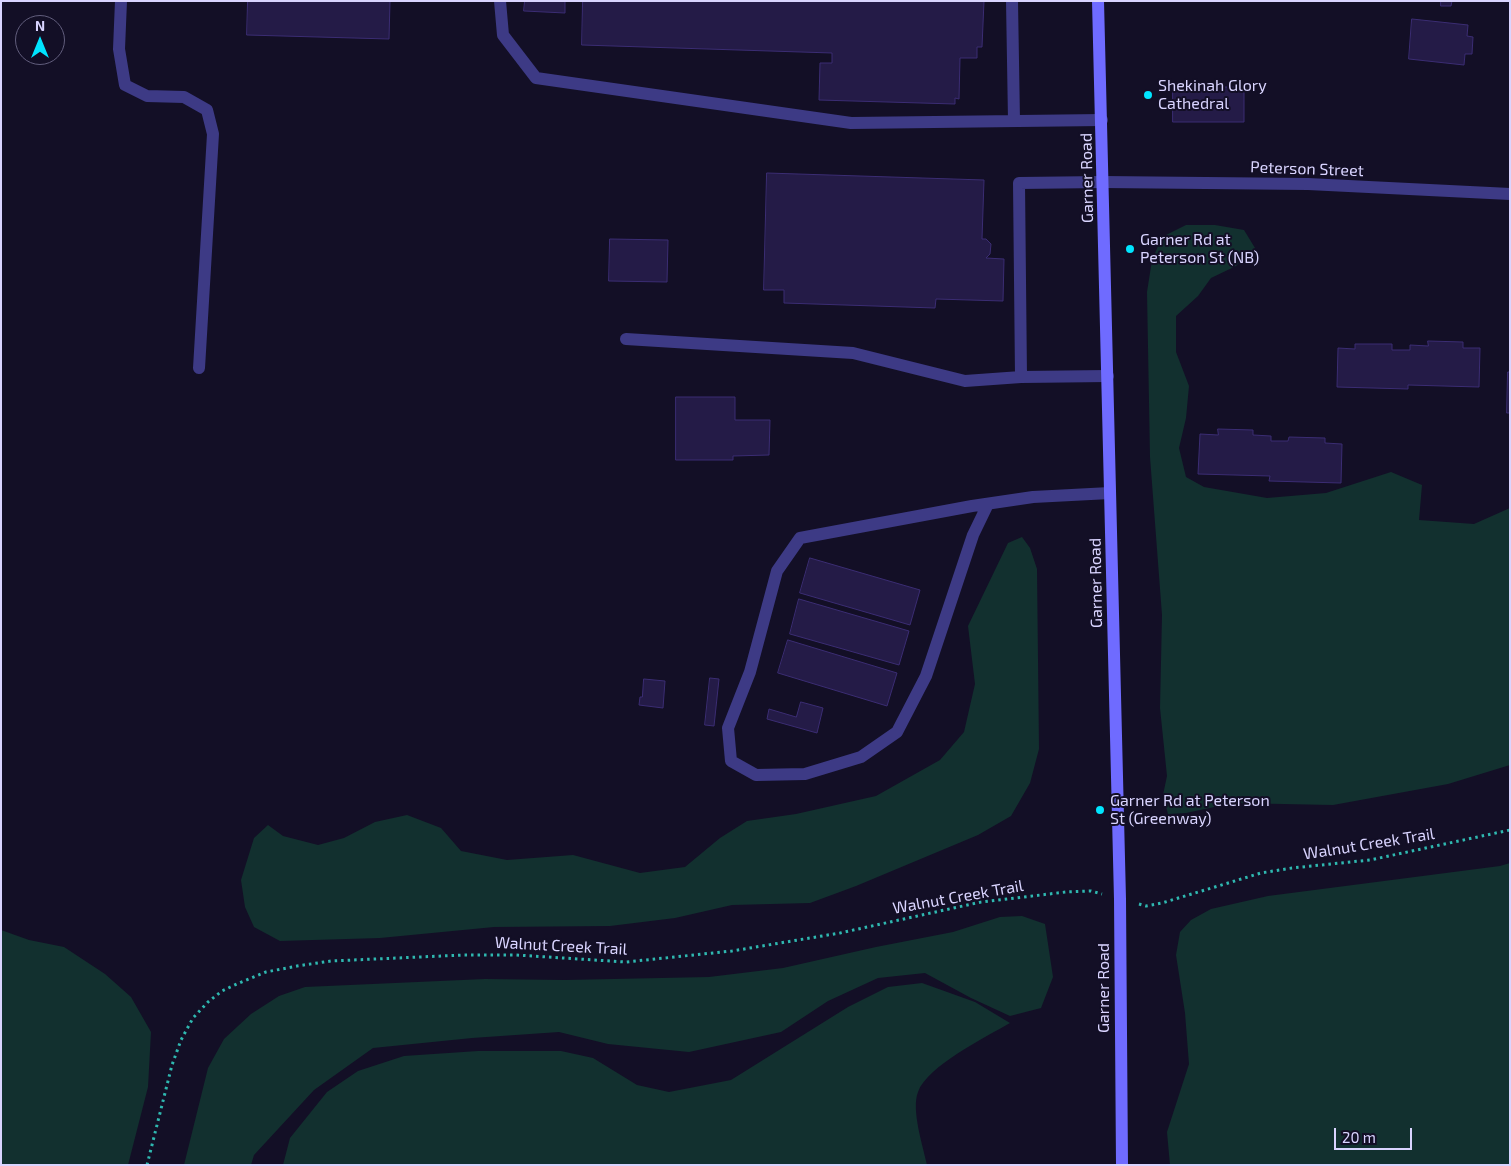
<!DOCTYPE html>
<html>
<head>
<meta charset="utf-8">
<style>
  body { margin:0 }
  #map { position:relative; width:1511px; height:1166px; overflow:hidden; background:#130f26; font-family:"Exo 2",sans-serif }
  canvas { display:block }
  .frame { position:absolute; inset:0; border:2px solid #d9d4ff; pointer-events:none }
  .north { position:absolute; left:15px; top:15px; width:50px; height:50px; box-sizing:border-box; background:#130f26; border:1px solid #625e7d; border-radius:50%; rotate:0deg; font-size:14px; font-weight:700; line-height:20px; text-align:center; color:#d9d4ff }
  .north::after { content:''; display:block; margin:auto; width:18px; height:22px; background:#00e5ff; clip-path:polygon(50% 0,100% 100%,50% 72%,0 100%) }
  .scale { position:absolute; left:1334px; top:1128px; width:78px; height:22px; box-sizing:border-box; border:2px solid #d9d4ff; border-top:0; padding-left:6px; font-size:15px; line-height:18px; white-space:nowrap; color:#d9d4ff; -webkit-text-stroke:4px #130f26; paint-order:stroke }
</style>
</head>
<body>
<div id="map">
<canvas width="1511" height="1166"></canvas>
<div class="frame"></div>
<div class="north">N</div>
<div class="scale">20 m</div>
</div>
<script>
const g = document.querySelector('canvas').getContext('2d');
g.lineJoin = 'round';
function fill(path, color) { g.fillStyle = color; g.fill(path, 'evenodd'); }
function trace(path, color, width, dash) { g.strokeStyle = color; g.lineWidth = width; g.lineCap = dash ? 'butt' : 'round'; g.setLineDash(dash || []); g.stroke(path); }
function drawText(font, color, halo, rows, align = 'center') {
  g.font = font + ' "Exo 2",sans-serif'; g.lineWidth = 4; g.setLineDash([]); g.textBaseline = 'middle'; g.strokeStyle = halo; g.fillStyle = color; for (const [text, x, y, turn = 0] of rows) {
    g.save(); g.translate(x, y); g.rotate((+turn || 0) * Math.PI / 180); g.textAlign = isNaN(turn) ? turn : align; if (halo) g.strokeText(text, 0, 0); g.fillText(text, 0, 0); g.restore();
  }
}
const green = new Path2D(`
  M1186,225H1215L1244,230L1255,248L1236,266L1211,278L1198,296L1176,316V352L1189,386L1186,418L1179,448L1186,477L1204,487L1267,498L1326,493L1391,472L1422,485L1419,520L1474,524L1510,508V765L1448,784L1333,805L1233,803L1186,813L1168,814L1163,795L1167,776L1160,708L1162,615L1150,457L1147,292L1152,260L1162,237Z
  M1022,537L1030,548L1037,569L1039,749L1030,783L1011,816L978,835L856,886L810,903L732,905L675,918L610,926L494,927L380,938L280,941L254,927L245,907L241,880L254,838L268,825L283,836L318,845L344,838L375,822L407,815L441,828L461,851L507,860L573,855L640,873L685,867L720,838L747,821L796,814L876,796L940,760L964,732L975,684L968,626L1008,543Z
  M1510,863V1165H1170L1167,1132L1189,1064L1185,1013L1176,955L1180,932L1191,920L1211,909L1268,896L1500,866Z
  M1022,916L1045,924L1053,977L1041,1008L1010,1016L971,998L925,973L878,978L828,1001L781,1032L689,1052L608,1044L559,1032L472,1038L373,1048L314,1090L254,1155L251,1165H184L208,1068L224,1039L251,1014L279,996L305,987L485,979L565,980L709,977L783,968L876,947L953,932L1000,917Z
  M1,930L29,940L64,947L105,974L131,997L151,1032L148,1087L128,1165H1Z
  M922,983L975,1002L1010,1023C986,1037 927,1066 918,1092C911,1110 923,1146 927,1165H283L290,1138L327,1092L358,1071L404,1056L478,1051H561L593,1058L637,1085L669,1092L731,1080L848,1007L888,987Z`);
const building = new Path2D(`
  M248,1H390L389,39L247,35Z
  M525,1H565V13L524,11Z
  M583,1H984L982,47H977V58H960L959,99L955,98V104L819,100L820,63H832V53L582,45Z
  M1441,1H1468H1452L1451,6H1441Z
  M1412,19L1468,25L1467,36L1473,37L1472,54H1465L1464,65L1409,59Z
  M1173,87H1244V122H1173Z
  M767,173L984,180L982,239H986L991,244L990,254L986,258L1004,259L1003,301L936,299L935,308L784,303V290H764Z
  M610,239L668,240L667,282L609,281Z
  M1428,341L1463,342V348H1480L1479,387L1408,385V389L1337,387L1338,348L1355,349V344H1392V350H1410V345L1428,346Z
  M1508,372H1510V413H1507Z
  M676,397H735V420H770L769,455L733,456V460H676Z
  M1218,429L1253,430V435L1271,436V441H1288L1289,437L1325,438V443L1342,444L1341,483L1269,481L1270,476L1198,474L1200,434L1218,435Z
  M810,558L920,590L910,625L800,593Z
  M799,599L909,631L899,665L790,634Z
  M788,640L897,673L887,706L778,673Z
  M710,678L719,679L714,726L705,725Z
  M644,679L665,681L663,708L639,705L640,697H642Z
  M801,702L823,708L817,733L767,719L769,709L796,717Z`);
const path = new Path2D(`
  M1139,904L1146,906L1162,903L1261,873L1292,868L1370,860L1510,830
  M147,1165L172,1065L181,1040L193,1018L208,1002L222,991L239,983L266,972L297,966L331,961L464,955H516L626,962L732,951L840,933L981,902L1066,892L1091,891L1102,894`);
const lane = new Path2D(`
  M121,1L119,49L125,85L147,96L184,97L207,110L213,134L199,368
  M500,1L503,35L536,78L851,123L1102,120
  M1012,1L1014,121
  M1103,182L1019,183L1021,377L1108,376
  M626,339L853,353L965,381L1021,377
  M988,504L973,535L926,676L897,732L861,757L805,774L756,775L731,761L728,728L750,672L777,571L800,538L972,506L1033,497L1110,493`);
const street = new Path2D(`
  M1103,182L1308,184L1510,194`);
const secondary = new Path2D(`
  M1098,1L1120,899L1122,1165`);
const markers = [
  [1148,95,5,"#00e5ff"],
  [1130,249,5,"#00e5ff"],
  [1100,810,5,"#00e5ff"]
];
const poiNames = [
  ["Shekinah Glory",1158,86],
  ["Cathedral",1158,104],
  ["Garner Rd at",1140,240],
  ["Peterson St (NB)",1140,258],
  ["Garner Rd at Peterson",1110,801],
  ["St (Greenway)",1110,819]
];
const streetNames = [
  ["Peterson Street",1307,169,2],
  ["Garner Road",1087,178,-91],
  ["Garner Road",1096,583,-91],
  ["Walnut Creek Trail",1369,844,-9],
  ["Walnut Creek Trail",958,897,-10],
  ["Walnut Creek Trail",561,946,3],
  ["Garner Road",1104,988,-90]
];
fill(green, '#12302f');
fill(building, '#241b47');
trace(building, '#3b2d73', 1);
trace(path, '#2fb8b0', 3, [2.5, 4]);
trace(lane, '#3d3a85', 12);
trace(street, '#3d3a85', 12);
trace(secondary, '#6f6bff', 12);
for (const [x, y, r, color] of markers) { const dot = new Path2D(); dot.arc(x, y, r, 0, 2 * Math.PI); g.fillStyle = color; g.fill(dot); trace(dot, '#130f26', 2); }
drawText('16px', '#d9d4ff', '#130f26', poiNames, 'left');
drawText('16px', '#d9d4ff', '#130f26', streetNames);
</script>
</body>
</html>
